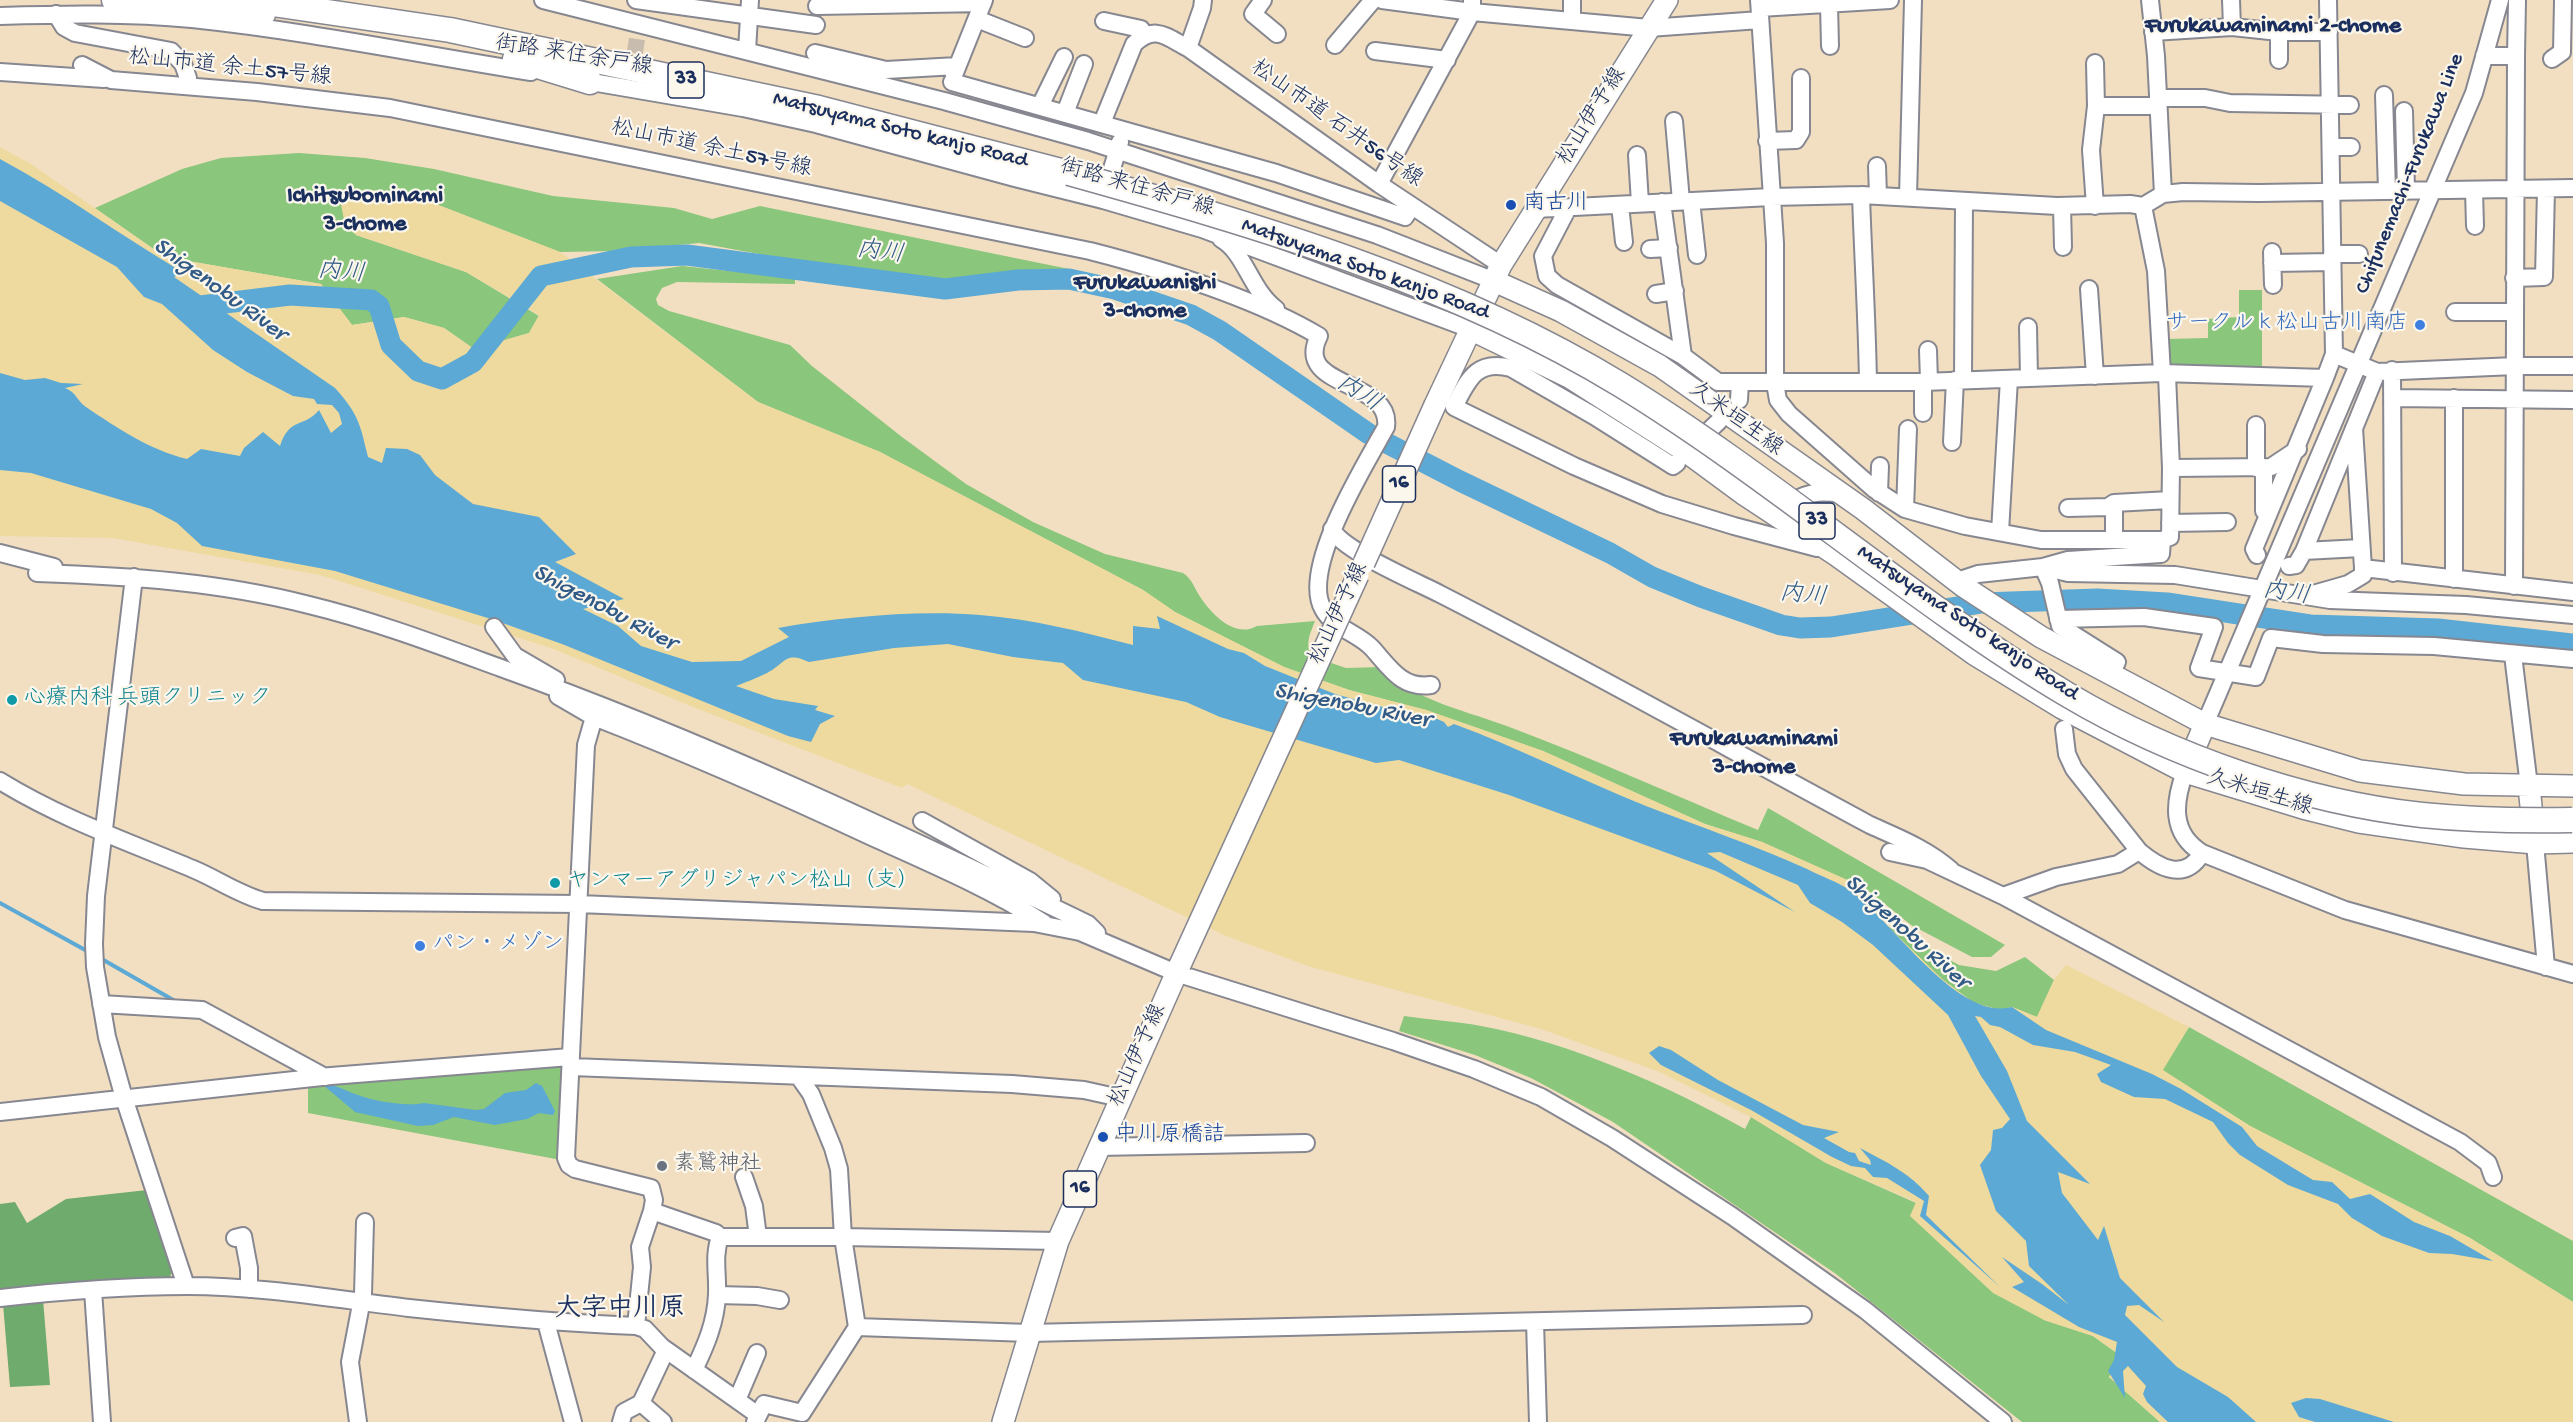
<!DOCTYPE html>
<html>
<head>
<meta charset="utf-8">
<style>
  body { margin:0 }
  canvas { display:block; background:#f2dfc1 }
</style>
</head>
<body>
<canvas width="2573" height="1422"></canvas>
<script>
const g = document.querySelector('canvas').getContext('2d');
g.lineJoin = 'round';
function fill(path, color) { g.fillStyle = color; g.fill(path, 'evenodd'); }
function trace(path, color, width, dash) { g.strokeStyle = color; g.lineWidth = width; g.lineCap = dash ? 'butt' : 'round'; g.setLineDash(dash || []); g.stroke(path); }
function drawText(font, color, halo, rows, align = 'center') {
  g.font = font + ' "Gochi Hand","Klee One",sans-serif'; g.lineWidth = 4.5; g.setLineDash([]); g.textBaseline = 'middle'; g.strokeStyle = halo; g.fillStyle = color; for (const [text, x, y, turn = 0] of rows) {
    g.save(); g.translate(x, y); g.rotate((+turn || 0) * Math.PI / 180); g.textAlign = isNaN(turn) ? turn : align; if (halo) g.strokeText(text, 0, 0); g.fillText(text, 0, 0); g.restore();
  }
}
const green = new Path2D(`
  M299,153L365,158L434,169L553,196L674,208L712,219L760,206L1069,269L974,277L944,284L819,265L699,243L616,251L560,252L433,203L356,235L466,272L539,316L529,333L474,349L444,328L404,317L352,325L321,284L165,257L95,208L182,169L221,158Z
  M682,266L795,278V284L677,282L662,288L656,299L658,305L669,311L790,345L812,366L902,437L966,484L1033,522L1105,554L1183,573C1193,580 1193,586 1199,595C1211,614 1235,639 1257,626L1315,621C1310,634 1305,643 1311,656L1346,668L1381,667C1411,700 1471,712 1512,728C1595,759 1676,796 1758,830L1768,808L2005,945L1991,957H1972L1911,925L1865,888L1762,842L1705,824L1543,751L1426,710L1349,690L1284,667L1175,612L1143,590L880,452L758,402L597,279Z
  M2239,290H2262V373L2166,370L2165,339L2208,338V319L2239,317Z
  M1887,926L1959,965L1996,971L2025,957L2054,980L2037,1017L2012,1007L2000,1010L1974,1003L1943,980Z
  M1404,1016C1429,1020 1456,1021 1481,1026C1568,1042 1669,1086 1745,1129L1751,1117L1826,1163L1916,1203L2044,1320L2093,1336L2121,1356L2109,1377L2160,1422H2022L1836,1274L1613,1122L1531,1078L1475,1055L1399,1031Z
  M2189,1027L2573,1241V1302L2470,1238L2250,1126L2162,1070Z
  M556,1063L564,1068L561,1160L308,1113V1082Z`);
const forest = new Path2D(`
  M147,1190L172,1269L170,1278L0,1293V1204L15,1202L27,1223L66,1199Z
  M43,1299L50,1385L10,1387L3,1304Z`);
const sand = new Path2D(`
  M0,147L31,164L165,257L321,284L352,325L404,317L444,328L474,349L529,333L539,315L466,272L356,235L345,225L340,199L372,190L433,203L560,252L758,402L880,452L1143,590L1175,612L1284,667L1349,690L1426,710L1543,751L1705,824L1762,842L1865,888L1887,926L1943,980L1974,1003L2000,1010L2012,1007L2037,1017L2054,980L2066,965L2189,1027L2163,1070L2250,1126L2470,1238L2573,1302V1422H2160L2109,1377L2121,1356L2093,1336L2044,1320L1993,1293L1910,1216L1916,1202L1826,1163L1751,1117L1657,1071L1541,1029L1311,967L1226,936L907,784L902,788L693,707L551,648L320,575L113,538L0,536Z`);
const water = new Path2D(`
  M0,159C64,193 121,236 184,273L174,277L335,388C359,415 360,424 368,457L382,463L386,448L407,449L420,455L435,475L473,504L539,517L576,554L555,562L624,599L583,609L618,626L641,646L692,662L741,661L789,637L778,628C841,617 916,610 980,615C1032,619 1083,632 1133,645V626L1160,629L1157,616L1228,649L1244,653L1265,666L1335,694L1423,718L1426,714L1444,722L1448,727L1454,724C1519,748 1581,780 1646,806C1700,827 1754,845 1807,869C1820,876 1836,881 1848,889C1891,918 1956,1022 2012,1007L2046,1030L2152,1074L2181,1089L2242,1127L2257,1146L2313,1180L2332,1182L2350,1199L2370,1194L2414,1222L2450,1236L2493,1261L2452,1254L2429,1253L2382,1236L2352,1218L2338,1204L2288,1185L2240,1155L2228,1143L2213,1122L2165,1099L2134,1097L2101,1082L2097,1074L2111,1065L2075,1052L2033,1045L2000,1027L1990,1025L1981,1017L1975,1016L2007,1071L2027,1121L2090,1184L2058,1172L2062,1193L2098,1240L2104,1226L2120,1278L2164,1322L2139,1305L2127,1306L2125,1315L2177,1367L2228,1397L2256,1422H2168L2147,1402L2143,1394L2146,1386L2128,1366L2123,1371L2125,1398L2108,1371L2114,1360L2117,1342L2079,1327L2012,1287L2024,1282L2002,1257L2042,1284L2069,1305L2029,1266L2026,1241L1996,1211L1980,1165L1991,1150L1993,1130L2002,1128L2010,1119L1981,1076L1948,1015L1873,945L1842,922L1810,903L1798,885L1720,852L1707,853L1795,912L1716,871L1509,795L1399,760L1376,763L1220,717L1186,702L1083,680L1063,663L1013,657L948,644L894,648L809,662C785,651 787,662 767,673C757,678 746,682 736,686L774,699L818,706L815,710L835,716L820,724L811,742L788,736L562,644L491,619L335,571L202,546L177,523L151,509L31,473L0,470V373L25,380L45,378L61,383L83,384L65,388C77,393 76,400 86,407C117,428 150,450 187,459L201,449L240,456L244,448L263,432L280,446C290,416 303,429 319,410L331,433L342,424L339,413L332,405L317,404L314,399L293,396L247,372L213,350L162,304L144,297L117,267L0,201Z
  M1659,1046L1671,1050L1718,1080L1803,1125L1839,1132L1824,1138L1849,1152L1855,1153L1859,1161L1871,1165L1870,1160L1860,1148C1885,1161 1911,1174 1929,1196L1926,1215L2000,1287L1920,1216L1924,1201L1887,1178L1873,1177L1865,1168L1851,1166L1832,1157L1751,1110L1661,1065L1649,1053Z
  M536,1083L542,1086L555,1111L553,1115L539,1113L527,1119L495,1125L454,1117L433,1125L418,1126L355,1112L322,1084C336,1084 345,1091 358,1095C373,1101 408,1107 424,1103L476,1110L484,1109L505,1093L526,1090Z
  M2306,1398L2320,1399L2394,1422H2315L2299,1417L2291,1403Z`);
const stream = new Path2D(`
  M0,903L87,951
  M100,958L175,1001`);
const river = new Path2D(`
  M192,307L290,295L371,300L379,306L391,345L418,371L442,379L473,362L541,276L631,257L687,255L945,289L1018,280L1069,279L1115,289L1191,315L1220,331L1369,434L1460,481L1610,553L1652,577L1701,597L1781,625L1800,628L1831,627L1982,603L2097,599L2167,603L2310,625L2438,629L2573,644`);
const minorTunnel = new Path2D(`
  M631,77L637,39`);
const minor = new Path2D(`
  M543,0L944,101L1088,141L1377,235L1492,280
  M636,0L816,25
  M1203,0L1202,8L1188,48L1379,184L1501,265
  M1263,0L1253,14L1277,34
  M1382,0L1472,12L1649,28L1760,20
  M1572,0V20
  M1759,0L1775,243V383L1778,400L1789,414L1874,489L1905,509L1965,526L2041,540H2162L2170,537L2171,468L2271,467L2298,449
  M2150,0L2156,56L2163,194
  M2231,0L2232,27
  M2328,0L2334,354
  M1829,4L1830,46
  M817,6L983,3
  M1760,8L1890,0
  M56,14L64,27L75,33L171,51L183,64L188,78V86
  M0,16C64,14 128,13 192,19C306,31 418,54 531,72
  M977,19L1025,38
  M1104,21L1141,29L1144,34
  M2153,32L2232,27L2279,32H2329
  M2279,32V60
  M1335,45L1373,0
  M747,51L750,0
  M1375,51L1447,60
  M815,53L886,70L957,66
  M2484,56H2516L2514,586
  M2516,56L2517,0
  M2552,59L2562,52L2563,0
  M2095,63L2096,106L2091,150L2095,206
  M82,65L111,80L257,92L390,108L1090,251C1164,270 1253,297 1319,336C1292,389 1393,379 1386,427C1365,465 1300,569 1323,609C1333,628 1358,633 1372,648C1390,668 1402,689 1431,685
  M0,72L104,79
  M954,75L984,0
  M580,80L743,108L816,124L1015,178L1103,200L1202,229L1470,329
  M952,82L1276,173L1405,217L1412,206
  M2384,95L2387,191
  M2158,98H2205L2230,103L2350,105
  M1040,106L1064,57
  M2096,106H2158
  M2404,111L2406,191
  M1065,113L1084,64
  M1674,121L1681,201
  M1102,123L1134,44C1155,24 1166,37 1188,48
  M1767,141L1796,140L1801,132V78
  M2331,147H2351
  M1637,155L1640,203
  M1877,166L1878,195
  M1379,184L1472,12V0
  M2474,190L2475,226
  M1105,192L1120,142
  M1861,195C1863,257 1867,320 1868,382
  M1908,197L1913,0
  M1691,201L1697,255
  M1662,202L1683,356L1718,382H1740
  M1620,205L1624,242
  M2062,206L2063,247
  M2143,206L2156,271L2162,373
  M1568,208L1543,256L1547,276L1557,285L1683,356
  M1535,209L1771,197L1861,195L2057,206L2130,204L2143,206L2163,194L2183,192L2259,193L2573,188
  M1221,239C1245,252 1251,291 1276,309
  M1650,249L1669,248
  M2272,252L2273,285
  M2332,254H2359
  M2272,263L2332,262
  M2514,278L2544,277L2546,189
  M2089,289L2095,376
  M1656,294L1675,291
  M2455,312H2515
  M2028,327L2029,378
  M1928,350L1929,381
  M2392,370L2393,573
  M2167,375L2171,468
  M1963,380L1964,201
  M2393,398L2573,400
  M1739,400L1740,382H1923L2162,373L2325,378L2334,354L2377,372L2515,366H2573
  M1923,413V382
  M2354,428L2363,568L2573,592
  M1952,442L1955,380
  M1694,445L1719,421
  M1677,463L1673,466L1594,416L1511,368C1476,359 1468,380 1454,407L1574,466L1662,504L1734,526L1817,548
  M2256,468V425
  M1879,493L1880,466
  M2114,503V539
  M1786,506C1804,493 1819,490 1840,494
  M2068,508L2108,507L2114,503L2170,500
  M1905,509L1908,429
  M2264,511V467
  M2170,523L2227,522
  M1332,529C1341,550 1417,582 1440,594C1585,668 1727,748 1870,825C1899,838 1927,849 1951,870
  M2000,532L2009,379
  M2304,551L2361,548
  M0,553L54,567
  M2257,555L2254,549L2325,378
  M2289,566L2296,565L2304,551L2377,372
  M2043,567L2068,573L2175,575L2330,600L2466,605L2573,615
  M2043,567L2050,583L2060,626L2117,662L2110,675
  M37,573C128,576 220,582 309,605C375,621 438,645 501,668C702,740 896,831 1088,924L1097,933
  M134,577L96,896L94,944L95,967L107,1037L124,1098L186,1286
  M2454,579V398
  M1957,581L1978,574L2043,567L2068,560L2161,554L2162,540
  M2313,594L2348,584L2363,575V568
  M2058,619L2144,617L2214,627L2199,668L2256,677L2271,638L2323,644L2434,646L2573,659
  M494,627L515,656L556,680
  M2513,655L2529,786
  M558,696L594,717L586,745L566,1158L569,1165L575,1169L651,1188L654,1200L652,1211L640,1247L642,1267L636,1326
  M594,717C689,754 782,795 874,838C932,864 990,889 1044,923
  M2205,724L2474,93L2500,0
  M2064,729L2067,754L2074,769L2139,851
  M2185,772C2174,802 2170,833 2202,853L2345,910L2573,974
  M0,781C62,819 126,841 193,869C217,879 238,894 263,901L579,904L1034,923L1080,932L1176,973L1393,1041L1474,1069L1541,1097L1612,1138L1732,1216L1865,1310L2003,1422
  M922,821L1030,881L1052,899
  M2535,843L2546,967
  M1890,852L1927,860L2003,896L2056,877L2118,864L2139,851C2159,868 2185,882 2202,853
  M2003,896L2460,1142L2488,1163L2493,1177
  M101,1004L202,1010L325,1077
  M572,1067L1012,1084L1084,1090L1120,1098
  M799,1077L811,1094L833,1148L839,1169L843,1237L857,1327
  M0,1112L331,1076L570,1057
  M1098,1147L1306,1143
  M744,1177L754,1206L758,1237
  M652,1211L716,1233L720,1237C713,1256 718,1274 717,1294C716,1322 706,1345 694,1370
  M720,1237H843L1058,1241
  M235,1238L243,1236L249,1268V1289
  M93,1290L102,1422
  M717,1295L757,1296L780,1300
  M0,1298C62,1291 124,1286 187,1286C261,1286 335,1299 409,1308C484,1316 560,1323 636,1326L645,1329L662,1347L758,1415
  M546,1322L573,1422
  M1535,1322L1538,1422
  M737,1400L757,1353
  M358,1422L350,1362L363,1294L365,1222
  M621,1422L624,1412L641,1403
  M663,1422L641,1403L666,1350
  M755,1422L764,1404L802,1413L857,1327L1029,1333L1803,1315`);
const major = new Path2D(`
  M1492,280L1561,311L1660,366L1863,509L1963,586L2041,637L2205,724L2360,771L2464,784L2573,786
  M1470,329L1569,377L1688,453L1745,495L1836,555L1974,654L2062,708L2185,772L2303,808L2359,822L2464,837L2535,843L2573,842
  M1435,405L1501,265L1667,0
  M2185,771L2205,724
  M2529,786L2534,836
  M1003,1422L1058,1241L1180,965`);
const highway = new Path2D(`
  M114,0L167,2L263,14
  M245,0L450,30L819,108L1069,173
  M515,59L590,82`);
const majorBridge = new Path2D(`
  M1364,563L1435,405
  M1180,965L1358,575`);
const highwayBridge = new Path2D(`
  M1069,173C1259,226 1452,282 1621,385C1776,480 1912,602 2068,695C2171,756 2303,802 2422,815C2472,820 2522,821 2572,820`);
const markers = [
  [1511,205,6,"#1a4fb4"],
  [2420,325,6,"#3f7fe0"],
  [12,700,6,"#0f9aa8"],
  [555,883,6,"#0f9aa8"],
  [420,946,6,"#3f7fe0"],
  [1103,1137,6,"#1a4fb4"],
  [662,1166,6,"#6b7280"]
];
const shields = [
  [686,80,36],
  [1399,484,33],
  [1817,521,36],
  [1080,1189,33]
];
const shieldNames = [
  ["33",686,80],
  ["16",1399,484],
  ["33",1817,521],
  ["16",1080,1189]
];
const streetNames = [
  ["街路 来住余戸線",574,57,9],
  ["松山市道 余土57号線",230,69,6],
  ["松山伊予線",1593,117,-58],
  ["松山市道 石井56号線",1336,125,35],
  ["Matsuyama Soto kanjo Road",900,131,14],
  ["松山市道 余土57号線",711,150,12],
  ["Chifunemachi-Furukawa Line",2411,174,-68],
  ["街路 来住余戸線",1137,189,16],
  ["Matsuyama Soto kanjo Road",1365,270,20],
  ["久米垣生線",1735,420,36],
  ["松山伊予線",1340,614,-65],
  ["Matsuyama Soto kanjo Road",1967,624,34],
  ["久米垣生線",2259,794,17],
  ["松山伊予線",1139,1056,-66]
];
const transitNames = [
  ["南古川",1523,205],
  ["中川原橋詰",1115,1137]
];
const shopNames = [
  ["サークルｋ松山古川南店",2408,325],
  ["パン・メゾン",432,946,"left"]
];
const cultureNames = [
  ["心療内科 兵頭クリニック",24,700],
  ["ヤンマーアグリジャパン松山（支）",567,883]
];
const worshipNames = [
  ["素鷲神社",674,1166]
];
const neighbourhoodNames = [
  ["Furukawaminami 2-chome",2273,27],
  ["Ichitsubominami",365,197],
  ["3-chome",365,225],
  ["Furukawanishi",1145,284],
  ["3-chome",1145,312],
  ["Furukawaminami",1754,740],
  ["3-chome",1754,768]
];
const waterNames = [
  ["内川",880,254,7],
  ["内川",341,274,5],
  ["Shigenobu River",219,291,36],
  ["内川",1358,395,33],
  ["内川",2286,595,8],
  ["内川",1803,597,6],
  ["Shigenobu River",604,609,28],
  ["Shigenobu River",1352,707,11],
  ["Shigenobu River",1906,933,42]
];
const quarterNames = [
  ["大字中川原",620,1311]
];
fill(green, '#8ac67c');
fill(forest, '#6fab6c');
fill(sand, '#eeda9e');
fill(water, '#5ba9d4');
trace(stream, '#5ba9d4', 4);
trace(river, '#5ba9d4', 21);
trace(minorTunnel, '#c7bcad', 16, [16, 8]);
trace(minor, '#868790', 20);
trace(major, '#868790', 24);
trace(highway, '#868790', 27);
trace(minor, '#fff', 16);
trace(major, '#fff', 21);
trace(highway, '#fff', 24);
trace(majorBridge, '#868790', 24, []);
trace(highwayBridge, '#868790', 27, []);
trace(majorBridge, '#fff', 21);
trace(highwayBridge, '#fff', 24);
for (const [x, y, r, color] of markers) { const dot = new Path2D(); dot.arc(x, y, r, 0, 2 * Math.PI); g.fillStyle = color; g.fill(dot); trace(dot, '#fbf7ec', 2); }
for (const [x, y, w] of shields) { const box = new Path2D(); box.roundRect(x - w / 2, y - 18, w, 36, 4.5); g.fillStyle = '#fbf7ec'; g.fill(box); trace(box, '#1b2f5e', 1.5); }
drawText('bold 21px', '#1b2f5e', null, shieldNames);
drawText('22px', '#1b2f5e', '#fbf7ec', streetNames);
drawText('22px', '#164399', '#fbf7ec', transitNames, 'left');
drawText('22px', '#366cbe', '#fbf7ec', shopNames, 'right');
drawText('22px', '#0d838f', '#fbf7ec', cultureNames, 'left');
drawText('22px', '#5b616d', '#fbf7ec', worshipNames, 'left');
drawText('bold 24px', '#1b2f5e', '#fbf7ec', neighbourhoodNames);
drawText('italic 24px', '#315a87', '#fbf7ec', waterNames);
drawText('bold 26px', '#1b2f5e', '#fbf7ec', quarterNames);
</script>
</body>
</html>
